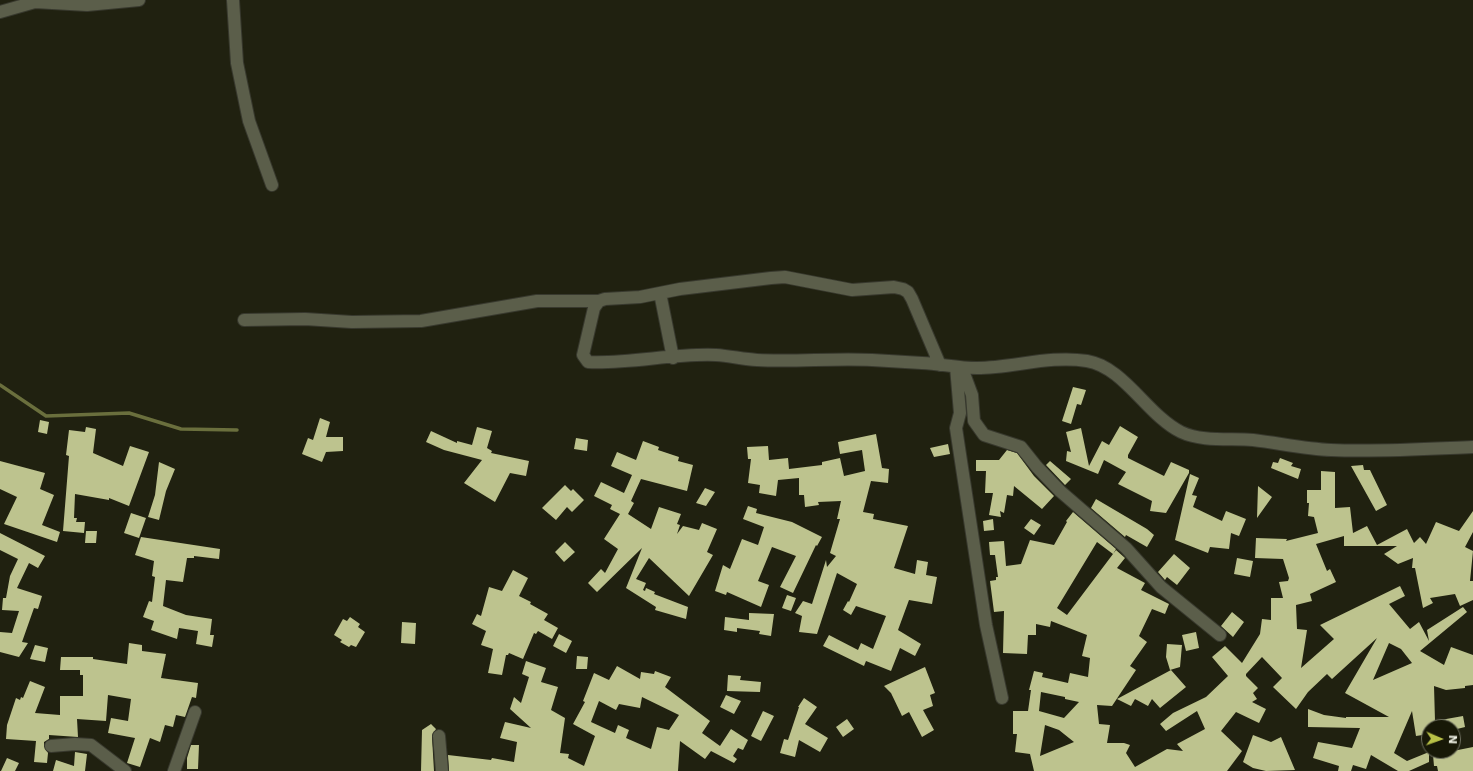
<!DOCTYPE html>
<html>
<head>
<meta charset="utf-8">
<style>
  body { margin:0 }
  #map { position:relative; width:1473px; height:771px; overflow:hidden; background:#202110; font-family:"DejaVu Sans",sans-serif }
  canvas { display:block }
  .north { position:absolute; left:1421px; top:719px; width:40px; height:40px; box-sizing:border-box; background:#171807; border:1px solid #6e6f60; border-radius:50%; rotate:92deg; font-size:11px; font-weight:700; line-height:16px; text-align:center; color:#f0f2e6 }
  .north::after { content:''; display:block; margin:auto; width:14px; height:18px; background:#b8c147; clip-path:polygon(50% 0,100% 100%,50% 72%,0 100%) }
</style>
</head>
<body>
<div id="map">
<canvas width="1473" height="771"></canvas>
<div class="north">N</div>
</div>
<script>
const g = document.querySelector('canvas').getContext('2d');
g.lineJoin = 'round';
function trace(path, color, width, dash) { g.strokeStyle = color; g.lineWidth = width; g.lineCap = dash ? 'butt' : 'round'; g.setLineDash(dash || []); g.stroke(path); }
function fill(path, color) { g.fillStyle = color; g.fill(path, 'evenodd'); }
const stream = new Path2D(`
  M0,385L46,416L129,413L181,429L237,430`);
const building = new Path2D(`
  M1073,387L1086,390L1081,405L1077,404L1071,424L1062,421Z
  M320,418L330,422L326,437H343V451L326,452L322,462L302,454L308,438L313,440Z
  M40,420L49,422L47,434L38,432Z
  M1120,426L1138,437L1128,455V458L1164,476L1171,462L1189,470V473L1166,513L1150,511L1152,501L1118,484L1126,472L1104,460L1098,474L1066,461L1067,451L1071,452L1066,432L1081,428L1089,466L1102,441L1109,445Z
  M86,427L96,429L93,453L123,466L130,446L149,452L129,506L109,498V500L75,494L74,518H77L76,522H85L84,533L63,531L69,456L66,455L69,430L85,432Z
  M477,427L492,431L487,448L492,451L491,453L529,461L526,476L510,473L495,502L464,483L482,460L444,450L426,442L431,431L457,443V441L472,445Z
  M876,434L882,468L889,469L888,483L871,481L863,512L874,514L873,519L908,526L894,568L915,574L917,560L928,562L926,575L937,577L932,604L909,600L898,630L921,644L915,656L900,648L891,671L866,661L864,666L823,646L829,635L858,650L861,643L873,649L886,616L856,606L851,615L843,610L848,601L849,602L857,584L837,573L817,634L799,632L802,616L795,613L803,601L812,604L826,560L827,567L836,556L830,553L840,519H837L841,501L818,502L819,505L805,507L804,495H799V478L778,480L776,496L759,493L760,485L748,483L751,459H748L747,447L768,446L769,460L788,458L789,469L822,465V462L840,458L844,476L865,471L862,450L840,454L838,442Z
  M576,438L588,440L587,451L574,449Z
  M643,441L659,447L658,450L679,457L678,461L693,465L687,491L641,479L631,501L634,503L628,514L651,529L659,507L681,514L677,524L680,525L677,534L683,526L699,530L702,523L717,529L707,552L713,555L689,596L649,558L636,579L646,583L643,590L645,591L646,588L655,592L654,594L688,607L686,619L655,610L656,607L626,588L642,548L597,592L588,583L601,569L605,573L618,549L604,539L620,514L610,509L612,505L594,496L601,482L624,493L632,475L611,466L617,452L636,460Z
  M948,444L950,454L934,457L930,448Z
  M1007,450L1017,453L1034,476L1054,496L1042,509L1014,486L1013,496L1007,495L1004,513L1000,511L1001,517L989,515L993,493H985L986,471H976V460H999Z
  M1280,458L1293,463L1291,466L1301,469L1298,479L1271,468L1273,462L1278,463Z
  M0,461L45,473L40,489L54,495L42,525L60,532L57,542L4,524L17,497L0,489Z
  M1050,461L1071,479L1065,485L1046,465Z
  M159,462L175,469L166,491L159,520L148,517L155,495Z
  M1363,465L1364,470H1370L1387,505L1376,511L1351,466Z
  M1321,471L1335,472V508L1350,507L1353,533L1367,526L1377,545L1407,529L1414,543L1420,537L1426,544L1436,522L1459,531L1473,511V532L1465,547L1473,551L1470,581H1473V600L1460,606L1455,594L1430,598L1433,603L1423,608L1415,568H1412L1413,558L1398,564L1384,554L1397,546H1344V536L1316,544L1327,571L1330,569L1336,582L1310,594L1312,601L1296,605L1297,629L1307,630L1301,668L1334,639L1320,625L1400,586L1405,596L1389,604L1410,629L1419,622L1429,641L1427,630L1463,607L1467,612L1420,651L1444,665L1451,647L1473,655V685L1465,686V688L1446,690L1434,686L1435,721L1463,716L1465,727L1453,730V727H1429V734L1416,736L1412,711L1394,753L1407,761L1429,752V762L1409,771H1398L1371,755L1366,769L1353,765L1351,771H1338L1339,766L1313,758L1318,742L1352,748L1360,728L1308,727V709L1324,715L1346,718V717H1389L1345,693L1377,638L1332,679L1327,674L1308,692L1296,709L1273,687L1282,678L1262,657L1246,674V676L1258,688L1253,693L1257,699L1252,702L1266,709L1259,723L1236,712L1221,731L1242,751L1227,771H1034L1030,754L1015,752L1017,734H1013V711H1028L1031,690H1029L1034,671L1043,673L1042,677L1068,683L1070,673L1088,677L1090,658L1082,656L1087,635L1051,621L1050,627L1036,624V635H1028L1027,654L1003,653L1004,611L994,612L990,581L996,580V577H998L995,555H990L989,542L1004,541L1006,566L1021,564L1030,540L1054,545L1067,522L1066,521L1073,512L1116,549L1113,554L1097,542L1057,608L1067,615L1116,550L1125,558L1117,568L1145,583L1141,590L1169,604L1165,614L1152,609L1139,636L1147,642L1130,666L1136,670L1112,706L1097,705L1099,724L1110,725L1107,743H1124L1130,745L1126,753L1135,767L1167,749L1183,751L1177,744L1205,729L1197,711L1166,731L1160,724L1173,713L1206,697L1228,676L1212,657L1225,646L1242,663L1260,634L1262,619L1271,620V598H1283L1279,582L1288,581L1289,578L1283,559L1255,558L1256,538L1287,539L1286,541L1318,533L1314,517L1308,516L1309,503H1307V490H1321ZM1389,643L1401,649L1412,663L1373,680ZM1041,692L1065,697V699L1079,702L1064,718L1039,711ZM1045,725L1059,730L1074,742L1040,756Z
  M1190,474L1199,478L1192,495L1197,496L1193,507L1222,521L1226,511L1246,519L1239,536L1231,533L1229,549L1210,547L1208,553L1175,540Z
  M565,485L571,491L573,489L584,500L572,512L567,507L556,520L542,508Z
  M1258,486L1272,497L1257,518Z
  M705,488L715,492L706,506L696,503Z
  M1096,499L1147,529L1154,535L1147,547L1126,535L1125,537L1091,508Z
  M748,506L757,509L756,513L792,522L822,537L817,546L816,545L793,593L780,587L796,556L772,547L758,581L769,585L761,607L727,592L726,595L715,591L723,565L730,569L742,539L758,545L764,527L743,519Z
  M131,513L146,518L139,538L124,533Z
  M993,519L994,530L984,531L983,521Z
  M1031,519L1041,525L1034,535L1024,528Z
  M86,531H97L96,543H85Z
  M0,533L45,556L38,568L29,563L17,588L42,596L38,609L34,608L22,642L28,643L19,657L0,652V632L12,633L19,611L2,610L3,598H6L10,576L18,559L0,550Z
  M141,537L220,549L219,559L194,556V558H187L183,582L166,580L163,606L186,615L212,619L210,635H214L212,647L196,644L198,631L179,628L177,639L151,630L154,621L143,617L149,601L152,602L155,577L152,576L154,561L135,555Z
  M565,542L575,552L564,562L555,552Z
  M1174,554L1190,568L1177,585L1167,577L1165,580L1158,572Z
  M1237,558L1253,561L1250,577L1234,574Z
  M513,570L528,578L519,596L531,602L530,604L548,614L544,620L558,628L552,639L538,631L536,634L534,633L523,659L509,653L508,655H506L502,675L488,673L493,649L481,645L486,631L472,624L477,614L481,616L489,587L502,591Z
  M787,595L796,598L791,611L782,608Z
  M1232,612L1244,622L1233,637L1221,626Z
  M749,613L774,614L771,636L759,634L760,631L737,628V632L724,630L725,617L749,620Z
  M350,617L360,624L358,627L365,632L356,647L351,645L349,647L340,642L342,640L334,635L343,619L347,621Z
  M402,622L416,623L415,644L401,643Z
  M1196,632L1199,648L1186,651L1182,635Z
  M559,634L572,641L566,653L553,646Z
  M129,643L142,645V651L166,654L161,678L198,683L196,698L192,697L185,717L176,715L173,727L165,725L160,742L150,738L140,767L127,763L135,738L108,733L111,718L128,721L131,699L108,695L106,721L77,719L78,737L49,735V739L44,742V746L48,753L47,763L34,762L36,741L6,739L7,725L16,698L20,700L21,697L23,698L30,681L45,687L35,713L60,715V696H83V675H80V670H60L61,657H93V659L127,664Z
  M1167,644L1182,645L1180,667L1170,670L1166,657Z
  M35,645L48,648L45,662L30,659Z
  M577,656L588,657L587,669H576Z
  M526,661L546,668L541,682L558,687L551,710L565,718L560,753L569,754L568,758L584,766L595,736L573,724L585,702L583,701L594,673L609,680L617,666L640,679L641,672L654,674L655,671L671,677L665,687L710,721L702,733L720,746L731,729L748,740L743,750L738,748L733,756L737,759L734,763L711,751L705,759L680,741L678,771H449L448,755L491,760L492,758L514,762L517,742L500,738L505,722L531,728L510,709L514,697L521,703L529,677L522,674ZM642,697L679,715L669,730L657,727L651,749L626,738L629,730L618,725L615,733L591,722L599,701L616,710L619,704L640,708Z
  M925,667L935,693L930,695L933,706L923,710L934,730L922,737L909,712L902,716L891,693L884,686Z
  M1171,670L1186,687L1160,708L1152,699L1148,706L1135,699L1131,706L1117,699Z
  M728,675L741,676L740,680L761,682L760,692L727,691Z
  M726,695L741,701L734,714L720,707Z
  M804,698L817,707L805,724L828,738L820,752L799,740L795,757L780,753L784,739L788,740L799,707H798Z
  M763,711L774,716L761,741L751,736Z
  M847,719L854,729L843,737L836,727Z
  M431,724L436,729L432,737L434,771H421L422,730Z
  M1253,735L1271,742L1281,737L1295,770L1266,771L1253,768L1243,762Z
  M191,745H199L198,769H187V758Z
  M1473,747V771H1438L1437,766H1434L1433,755Z
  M75,752L87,754L85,771H53L56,760L74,766Z
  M7,758L19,763L15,771H1Z`);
const street = new Path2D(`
  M233,0L237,63L249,121L272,185
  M0,12L35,2L87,5L139,0
  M660,293L673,358
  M244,320L305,319L352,322L421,321L537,301H599
  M940,365L912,299L908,292L903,289L894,287L852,290L785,277L771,278L680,289L640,297L605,299L599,301L594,308L583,355L588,362C631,364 674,353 716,355C730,356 743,359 757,360C795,362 834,358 872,360C889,361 905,362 922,363C941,364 958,368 977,368C1013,368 1050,355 1087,361C1124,367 1147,415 1181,432C1202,442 1231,438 1253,440C1279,443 1305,449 1331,450C1378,452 1426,449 1473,447
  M956,367L960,413L956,428L959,448L986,625L1002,698
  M962,368L972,395L974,421L984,435L1021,447L1037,467L1060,491L1126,548L1161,587L1220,635
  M439,736L442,771
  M51,746L75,744L91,745L125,771
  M174,771L195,712`);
trace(stream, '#6a6f3d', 3.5);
fill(building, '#bdc38e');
trace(street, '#38392e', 14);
trace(street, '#5b5e4a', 12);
</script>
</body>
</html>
